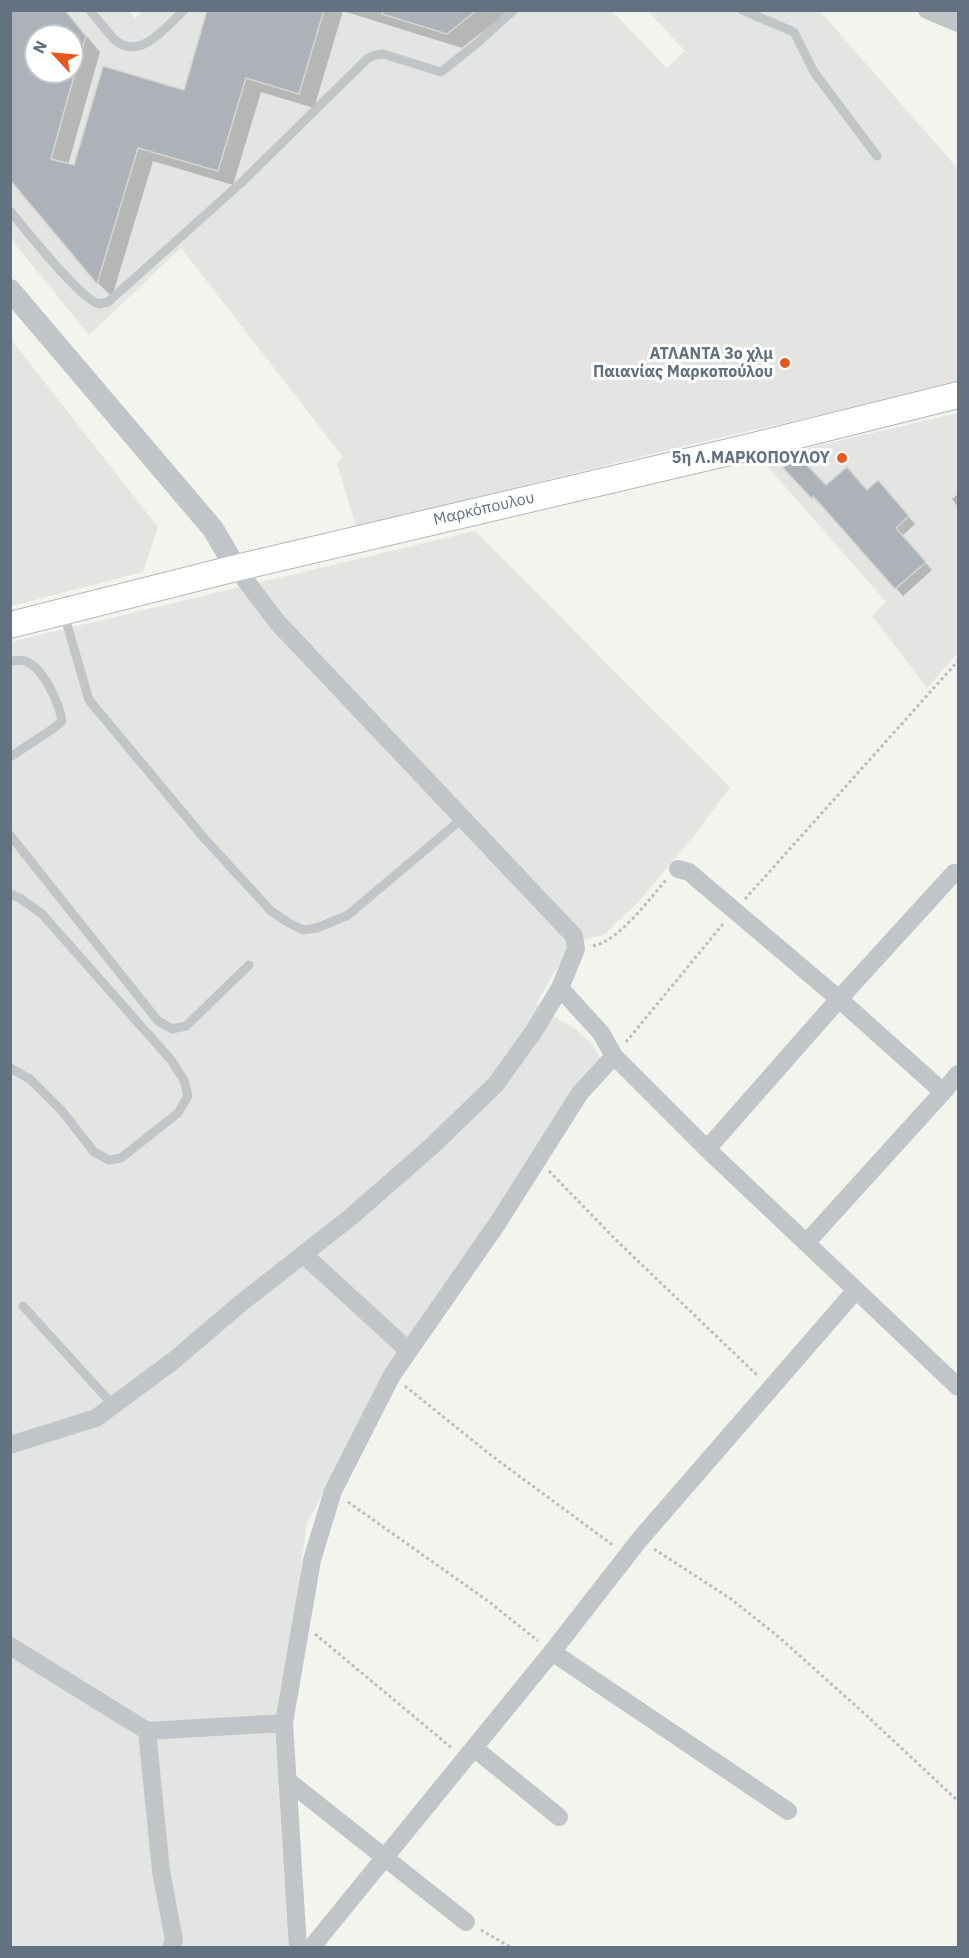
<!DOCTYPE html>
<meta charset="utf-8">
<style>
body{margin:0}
#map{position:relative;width:969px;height:1958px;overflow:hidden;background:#f4f4ef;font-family:"IBM Plex Sans",sans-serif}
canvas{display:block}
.frame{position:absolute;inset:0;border:12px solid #627281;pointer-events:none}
.north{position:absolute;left:24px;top:24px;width:60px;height:60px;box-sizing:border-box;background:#fff;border:2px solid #c0c7cd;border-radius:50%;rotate:296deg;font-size:16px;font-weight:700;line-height:24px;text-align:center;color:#627281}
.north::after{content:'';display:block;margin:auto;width:21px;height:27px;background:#e7581d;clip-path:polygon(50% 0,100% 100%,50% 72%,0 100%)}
</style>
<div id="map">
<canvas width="969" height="1958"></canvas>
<div class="frame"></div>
<div class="north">N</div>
</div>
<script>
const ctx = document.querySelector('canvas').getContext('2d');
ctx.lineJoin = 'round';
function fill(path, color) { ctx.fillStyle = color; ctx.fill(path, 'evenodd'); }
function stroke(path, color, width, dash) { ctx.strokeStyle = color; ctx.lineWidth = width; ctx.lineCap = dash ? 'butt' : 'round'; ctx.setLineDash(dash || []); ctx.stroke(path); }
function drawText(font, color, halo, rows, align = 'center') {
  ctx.font = font + ' "IBM Plex Sans",sans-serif'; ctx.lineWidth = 6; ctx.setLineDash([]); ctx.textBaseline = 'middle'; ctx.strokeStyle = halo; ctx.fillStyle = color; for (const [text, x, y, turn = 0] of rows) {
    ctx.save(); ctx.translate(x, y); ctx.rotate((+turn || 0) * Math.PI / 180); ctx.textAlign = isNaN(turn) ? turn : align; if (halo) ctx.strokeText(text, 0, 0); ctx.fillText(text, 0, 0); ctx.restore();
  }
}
fill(new Path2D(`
 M 143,10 L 612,11 L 667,68 L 685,51 L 648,11 L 820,11 L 958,169 L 958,383 L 680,447 L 356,527 L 337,463 L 343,457 L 181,248 L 89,335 L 11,239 L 10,11 L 129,11 L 135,18 ZM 36,36 L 72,36 L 72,72 L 36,72 Z
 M 10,338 L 158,527 L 143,572 L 11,606 Z
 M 958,413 L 958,653 L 927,688 L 872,616 L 886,602 L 761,459 Z
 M 475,531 L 730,787 L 693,837 L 641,899 L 604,935 L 585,939 L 555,971 L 536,1004 L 578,1031 L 590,1042 L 602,1060 L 570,1093 L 462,1262 L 385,1376 L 307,1523 L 279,1720 L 148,1727 L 11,1640 L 10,642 Z
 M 17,1653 L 145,1742 L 160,1914 L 168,1939 L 162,1947 L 11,1948 L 10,1657 Z
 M 279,1729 L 290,1947 L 176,1947 L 152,1735 Z`), '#e4e5e3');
fill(new Path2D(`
 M 10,10 L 65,10 L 100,52 L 68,165 L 75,167 L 185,92 L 263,10 L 510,10 L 462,48 L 343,11 L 314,108 L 261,92 L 233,185 L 153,161 L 112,297 L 98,283 L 10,177 ZM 36,36 L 72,36 L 72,72 L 36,72 Z
 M 785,468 L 826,487 L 867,492 L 885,490 L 915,524 L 902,536 L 932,570 L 903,596 L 821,503 L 820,505 Z
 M 958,494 L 958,507 L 952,499 Z`), '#0003');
const building = new Path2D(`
 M 10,10 L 65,10 L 86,36 L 76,69 L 72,69 L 72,36 L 36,36 L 36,72 L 75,72 L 51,159 L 74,165 L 103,66 L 184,90 L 207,10 L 324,10 L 299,94 L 246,78 L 218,171 L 138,148 L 97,284 L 10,180 Z
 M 382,10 L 477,10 L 447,34 L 382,14 Z
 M 797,455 L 826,485 L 847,467 L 867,490 L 878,480 L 909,516 L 896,528 L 926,562 L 895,589 L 813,496 L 812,499 L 783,468 Z`);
fill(building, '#acb2b8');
stroke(building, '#d5d5d2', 1.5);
const secondary = new Path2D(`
 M 10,625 L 236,568 L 746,448 L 958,395`);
stroke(secondary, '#b3b8bc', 28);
stroke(new Path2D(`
 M 745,899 L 958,661
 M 593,946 C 619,941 649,899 667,879
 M 626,1042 L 723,924
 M 549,1171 L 617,1241 L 759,1377
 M 405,1386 L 492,1456 L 614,1546
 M 348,1502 L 488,1601 L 538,1641
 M 654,1549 L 731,1599 L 780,1638 L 866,1715 L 958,1801
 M 315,1634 L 453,1749
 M 481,1930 L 512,1948`), '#bbbdbf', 3, [3, 3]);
stroke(new Path2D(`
 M 90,10 C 98,20 106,31 114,39 C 139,63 167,26 184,10
 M 742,10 L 794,32 L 814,72 L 877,156
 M 10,211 C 26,230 79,298 99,304 L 108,302 L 242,182 L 367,59 L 375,55 L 383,54 L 441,72 L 475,45 L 514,10
 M 64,614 L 89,700 L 204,838 L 271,911 L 289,923 L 303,930 L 317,928 L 348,915 L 463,818
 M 10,661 C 15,661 21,660 25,661 C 43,667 59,703 62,721 L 54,728 L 10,757
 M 10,835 L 158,1021 L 172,1029 L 186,1026 L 249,965
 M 10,894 L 20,898 L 42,914 L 171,1060 L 184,1080 L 188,1096 L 178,1113 L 121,1158 L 109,1160 L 94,1152 L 62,1111 L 30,1079 L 10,1068
 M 23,1306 L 113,1405`), '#c1c5c8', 9);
stroke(new Path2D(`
 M 927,10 L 958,23
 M 678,869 L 689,872 L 839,999 L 943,1092 L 958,1074
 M 560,988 L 601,1033 L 614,1056 L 707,1149 L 839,999 L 954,873
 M 807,1242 L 943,1092
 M 303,1254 L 409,1351
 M 856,1290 L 958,1387
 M 10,1445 L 96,1418 L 173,1361 L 240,1304 L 352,1216 L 433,1145 L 496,1084 L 534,1031 L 560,988 L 576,949 L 574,936 L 278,623 L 236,568
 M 10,1646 L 147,1731 L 284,1723
 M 552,1652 L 788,1811
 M 147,1731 L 161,1871 L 174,1940 L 171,1948
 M 474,1748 L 559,1817
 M 287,1780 L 466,1922
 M 298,1948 L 284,1723 L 312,1560 L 333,1491 L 392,1375 L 497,1224 L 580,1093 L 614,1056
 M 311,1948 L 552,1652 L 640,1539 L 856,1290 L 707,1149`), '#c1c5c8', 18);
stroke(new Path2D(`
 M 10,290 L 213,529 L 236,568`), '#c1c5c8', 22);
stroke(secondary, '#fff', 26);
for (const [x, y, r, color] of [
 [785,363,6,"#e7581d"],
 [842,458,6,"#e7581d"]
]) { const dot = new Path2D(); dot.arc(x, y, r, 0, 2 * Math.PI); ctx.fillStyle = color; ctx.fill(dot); stroke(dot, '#fff', 2); }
drawText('bold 16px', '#627281', '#fff', [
 ["ΑΤΛΑΝΤΑ 3ο χλμ",773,354],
 ["Παιανίας Μαρκοπούλου",773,372],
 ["5η Λ.ΜΑΡΚΟΠΟΥΛΟΥ",830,458]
], 'right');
drawText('16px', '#627281', '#fff', [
 ["Μαρκόπουλου",484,509,-13]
]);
</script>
